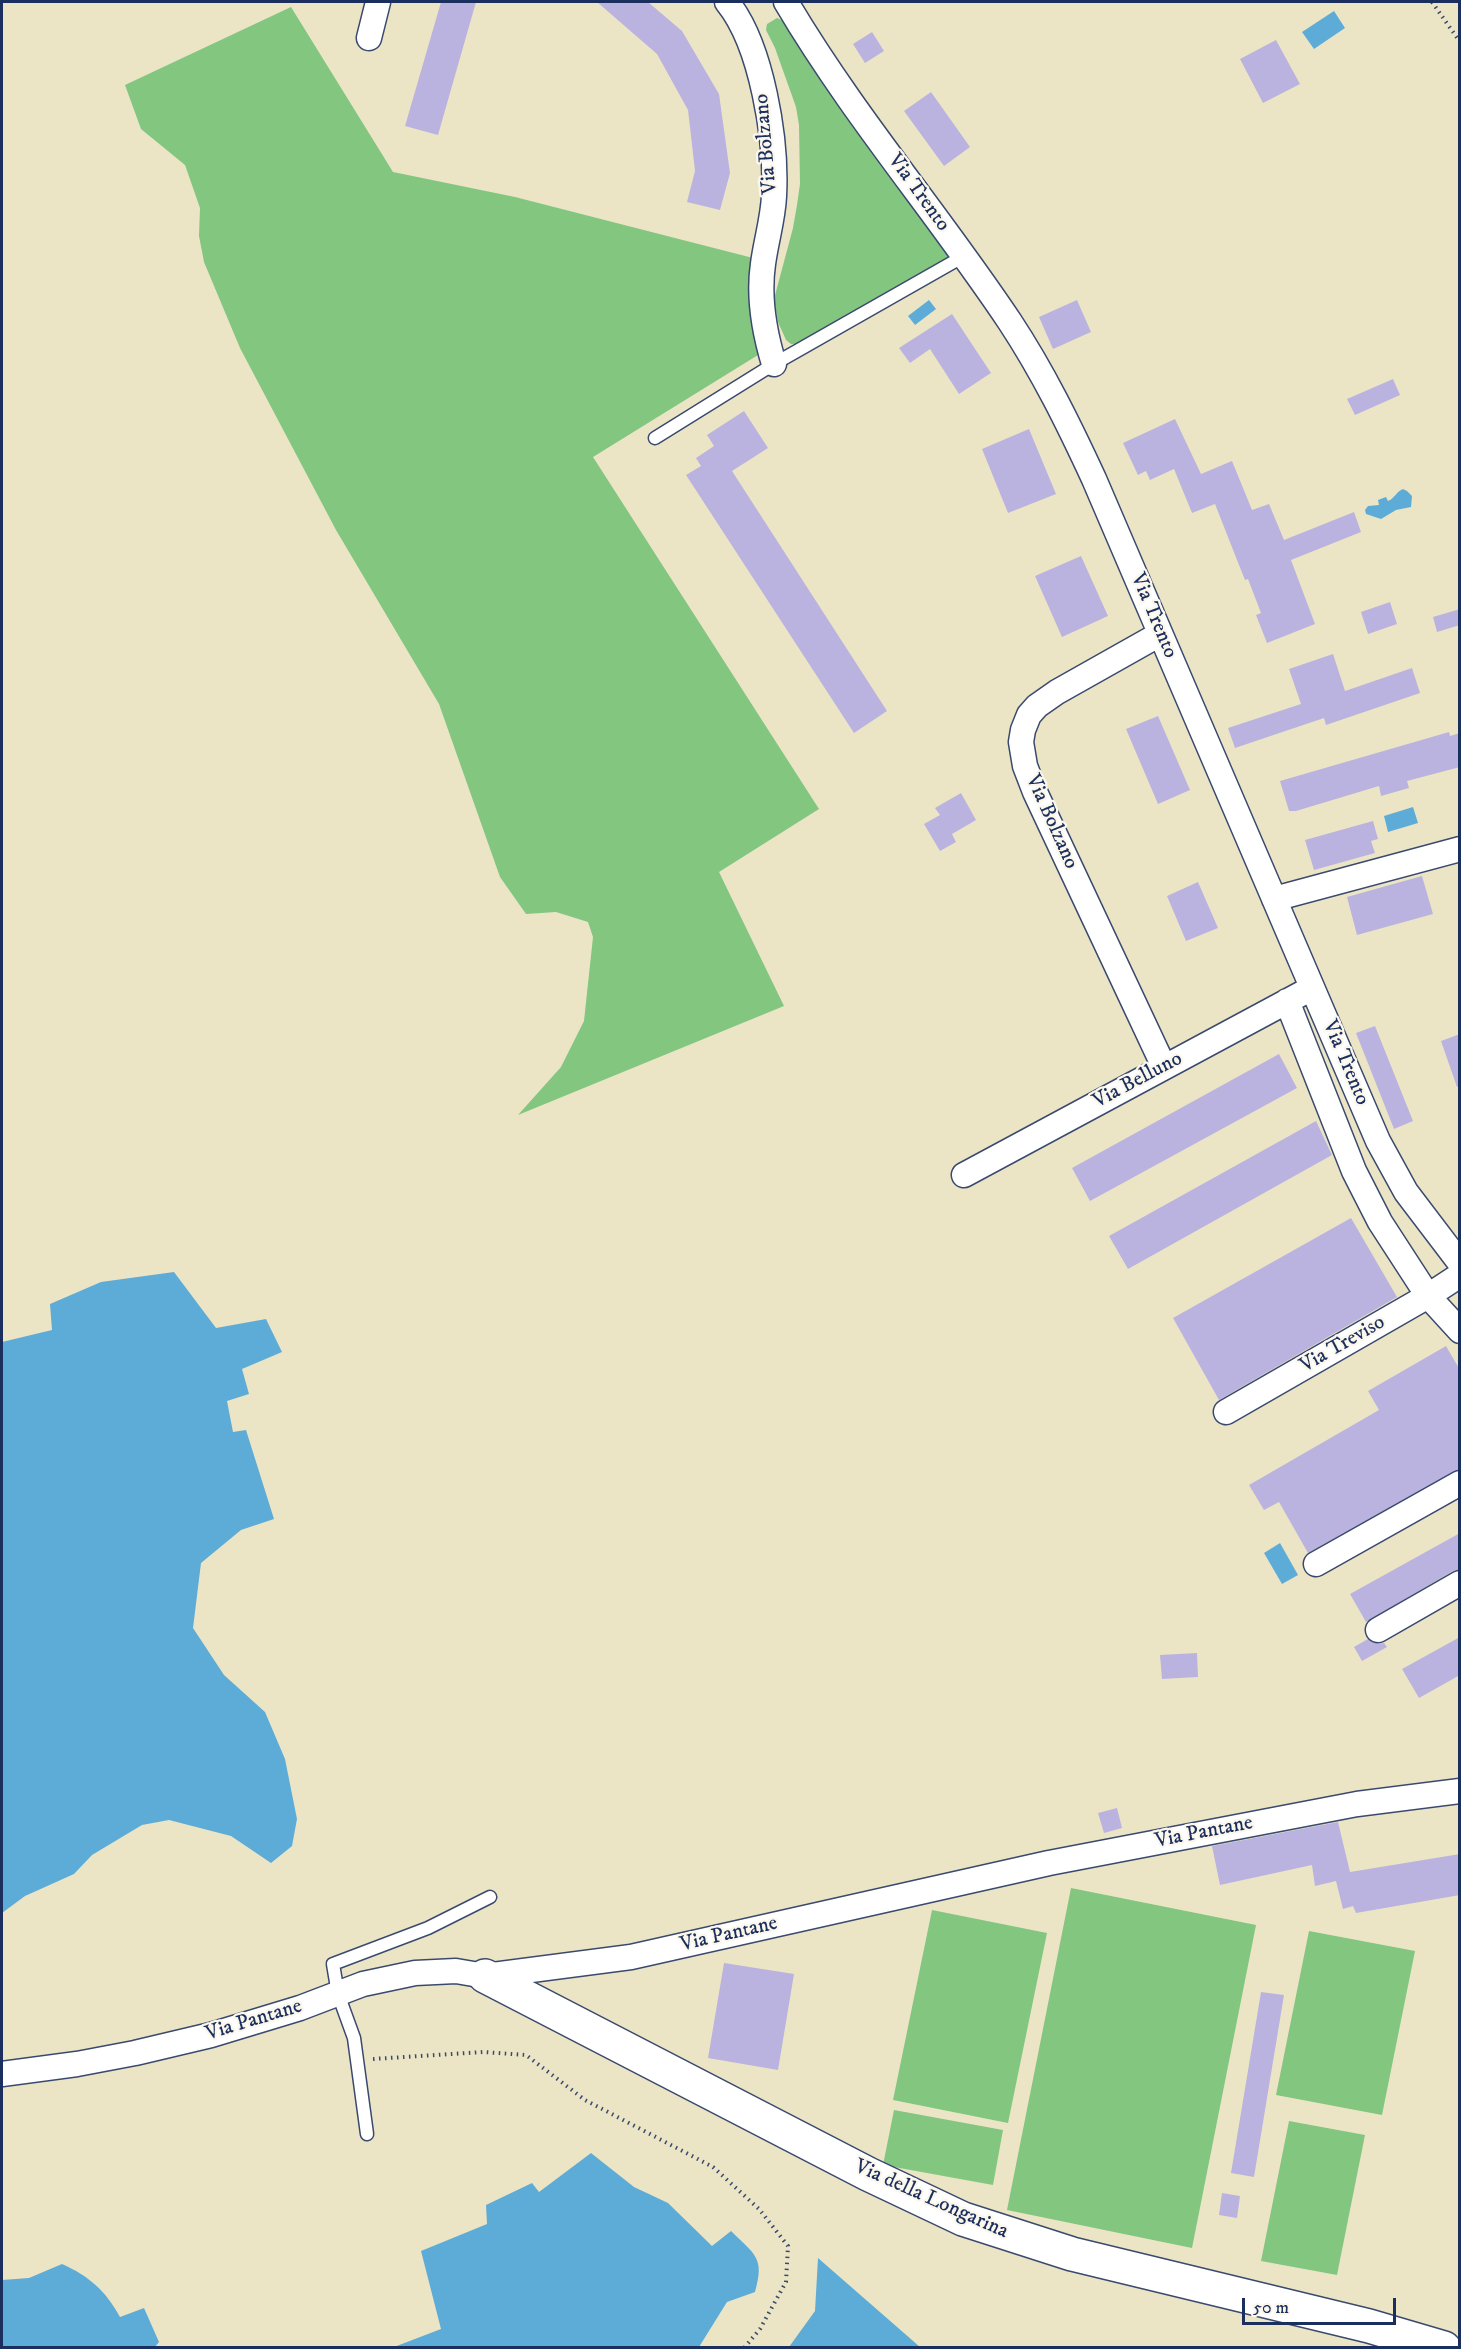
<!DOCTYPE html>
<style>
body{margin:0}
#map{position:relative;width:1461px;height:2349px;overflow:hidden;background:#ebe5c6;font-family:"IM FELL DW Pica",serif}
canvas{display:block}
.frame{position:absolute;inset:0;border:3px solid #1b2f5e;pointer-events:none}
.scale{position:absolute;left:1242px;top:2298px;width:154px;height:27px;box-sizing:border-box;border:3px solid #1b2f5e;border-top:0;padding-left:8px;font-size:18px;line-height:21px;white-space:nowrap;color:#1b2f5e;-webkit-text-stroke:4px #fbf7ec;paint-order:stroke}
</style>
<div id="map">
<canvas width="1461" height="2349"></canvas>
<div class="frame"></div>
<div class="scale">50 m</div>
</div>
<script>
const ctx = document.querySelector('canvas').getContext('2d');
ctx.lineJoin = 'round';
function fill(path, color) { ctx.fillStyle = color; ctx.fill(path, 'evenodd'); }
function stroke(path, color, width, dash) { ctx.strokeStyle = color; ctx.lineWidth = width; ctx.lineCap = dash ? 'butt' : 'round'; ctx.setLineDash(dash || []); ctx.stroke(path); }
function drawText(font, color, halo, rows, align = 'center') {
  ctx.font = font + ' "IM FELL DW Pica",serif'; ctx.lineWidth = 4.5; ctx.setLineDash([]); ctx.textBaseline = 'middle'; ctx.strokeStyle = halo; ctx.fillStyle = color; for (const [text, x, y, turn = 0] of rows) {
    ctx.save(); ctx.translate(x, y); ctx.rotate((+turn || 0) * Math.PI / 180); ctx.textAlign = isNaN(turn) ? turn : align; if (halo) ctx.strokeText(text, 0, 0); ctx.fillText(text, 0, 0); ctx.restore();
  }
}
fill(new Path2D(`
 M 291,7 L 393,172 L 515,197 L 753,258 L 753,326 L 758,355 L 593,457 L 819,809 L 719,872 L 784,1006 L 518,1115 L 561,1067 L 584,1021 L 593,937 L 588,922 L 556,912 L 526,914 L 500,877 L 439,704 L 336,530 L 240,348 L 204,262 L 199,236 L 200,208 L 185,165 L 141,129 L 125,85 Z
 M 777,18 L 784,21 L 951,257 L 799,344 L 791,344 L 786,340 L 778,322 L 774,299 L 793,228 L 797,205 L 800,184 L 799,125 L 796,107 L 775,48 L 766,30 L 767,24 Z
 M 1071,1888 L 1256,1925 L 1192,2248 L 1007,2210 Z
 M 932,1910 L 1047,1933 L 1008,2123 L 893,2100 Z
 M 1309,1931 L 1415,1951 L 1382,2115 L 1276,2095 Z
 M 894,2110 L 1003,2130 L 993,2185 L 883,2165 Z
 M 1289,2121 L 1365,2135 L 1337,2275 L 1261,2261 Z`), '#82c680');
fill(new Path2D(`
 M 1334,11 L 1345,28 L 1314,49 L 1302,32 Z
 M 929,300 L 936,309 L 915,325 L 908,316 Z
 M 1403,489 L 1407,491 L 1412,496 L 1411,507 L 1396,510 L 1381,519 L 1366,514 L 1365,510 L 1368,506 L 1379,505 L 1378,500 L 1386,497 L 1388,501 C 1394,499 1396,492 1403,489 Z
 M 1413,807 L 1418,823 L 1388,832 L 1384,816 Z
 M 174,1272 L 216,1328 L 266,1319 L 282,1352 L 242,1369 L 249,1394 L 227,1401 L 233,1432 L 246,1430 L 274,1519 L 241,1530 L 201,1563 L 193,1628 L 224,1675 L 265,1712 L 285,1759 L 297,1819 L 292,1846 L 271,1863 L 231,1836 L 169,1820 L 142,1825 L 92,1855 L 74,1874 L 25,1896 L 2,1913 L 2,1342 L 52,1330 L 50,1304 L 101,1282 Z
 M 1280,1543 L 1298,1575 L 1282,1584 L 1264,1553 Z
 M 591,2153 L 634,2187 L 668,2203 L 712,2246 L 731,2231 C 755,2255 765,2257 755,2292 L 727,2302 L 699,2347 L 394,2347 L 441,2329 L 421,2251 L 487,2224 L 486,2205 L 532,2183 L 539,2192 Z
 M 818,2258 L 920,2347 L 789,2347 L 815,2311 Z
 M 62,2264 C 89,2276 106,2291 120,2317 L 144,2308 L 159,2342 L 154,2348 L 2,2347 L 2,2280 L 29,2278 Z`), '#5dacd7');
fill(new Path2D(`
 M 441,2 L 476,2 L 438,135 L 405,126 Z
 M 597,2 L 648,2 L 682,31 L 719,94 L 730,173 L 720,210 L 687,202 L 695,171 L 688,110 L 657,54 Z
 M 872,32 L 884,51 L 865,63 L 853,44 Z
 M 1276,40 L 1300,84 L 1263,103 L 1240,59 Z
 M 931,92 L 970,147 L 944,166 L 904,111 Z
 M 1077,300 L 1091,332 L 1053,349 L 1039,317 Z
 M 952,314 L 991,373 L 959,394 L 930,349 L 910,363 L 899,348 Z
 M 1393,379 L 1400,395 L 1355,415 L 1347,399 Z
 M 744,411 L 768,448 L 732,471 L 887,711 L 854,733 L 686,475 L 701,466 L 696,458 L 714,446 L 707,435 Z
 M 1175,419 L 1201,474 L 1232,461 L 1252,510 L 1269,504 L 1284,540 L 1354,512 L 1361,532 L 1291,560 L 1315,624 L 1267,643 L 1256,615 L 1261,613 L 1248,579 L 1245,580 L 1237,560 L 1215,504 L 1192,513 L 1174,469 L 1150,480 L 1146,471 L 1138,475 L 1123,443 Z
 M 1029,429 L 1056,494 L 1008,513 L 982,449 Z
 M 1081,556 L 1108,616 L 1062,637 L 1035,576 Z
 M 1390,602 L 1397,624 L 1368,634 L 1361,612 Z
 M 1460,609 L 1460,625 L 1437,632 L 1433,617 Z
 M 1333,654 L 1345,691 L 1412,668 L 1420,693 L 1326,725 L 1324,718 L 1235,748 L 1228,728 L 1301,704 L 1289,669 Z
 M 1158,716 L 1190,790 L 1158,804 L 1126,729 Z
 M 1449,732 L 1450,736 L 1460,733 L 1460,767 L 1407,781 L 1409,788 L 1381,796 L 1379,786 L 1296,811 L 1289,811 L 1280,781 Z
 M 961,793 L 976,820 L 952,834 L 956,842 L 940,851 L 924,824 L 940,815 L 935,808 Z
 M 1373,821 L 1378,839 L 1371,841 L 1375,853 L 1314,870 L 1305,840 Z
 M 1422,876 L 1433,914 L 1357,935 L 1347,897 Z
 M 1198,882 L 1218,928 L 1186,941 L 1167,896 Z
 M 1375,1026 L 1413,1121 L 1394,1129 L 1356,1033 Z
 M 1460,1034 L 1460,1086 L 1457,1087 L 1441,1041 Z
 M 1279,1054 L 1297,1088 L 1090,1201 L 1072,1168 Z
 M 1316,1121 L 1332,1155 L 1128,1269 L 1109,1236 Z
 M 1351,1218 L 1397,1297 L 1219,1400 L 1173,1318 Z
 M 1446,1346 L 1460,1370 L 1460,1469 L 1308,1553 L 1279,1502 L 1264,1510 L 1249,1485 L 1379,1410 L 1368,1391 Z
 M 1460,1533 L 1460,1569 L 1453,1571 L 1366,1622 L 1350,1594 Z
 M 1460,1637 L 1460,1675 L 1419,1698 L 1402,1669 Z
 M 1368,1639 L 1377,1644 L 1384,1643 L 1387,1647 L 1362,1661 L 1354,1647 Z
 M 1197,1653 L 1198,1677 L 1162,1679 L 1160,1655 Z
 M 1117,1808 L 1122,1828 L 1104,1833 L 1098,1813 Z
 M 1338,1822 L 1350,1872 L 1460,1854 L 1460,1895 L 1356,1913 L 1353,1906 L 1343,1909 L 1336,1881 L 1315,1886 L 1312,1865 L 1220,1885 L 1212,1846 Z
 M 724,1963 L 794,1974 L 778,2070 L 708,2058 Z
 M 1261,1992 L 1284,1995 L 1254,2177 L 1231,2173 Z
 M 1222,2193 L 1240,2196 L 1237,2218 L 1219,2215 Z`), '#bbb3df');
const lane = new Path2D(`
 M 655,438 L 774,364 L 964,256
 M 367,2134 L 354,2038 L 338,1994 L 333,1964 L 428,1928 L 490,1897`);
const street = new Path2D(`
 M 727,2 C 762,45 777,140 774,196 C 773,219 766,241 763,264 C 758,298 764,331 774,364
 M 786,2 C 852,114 938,214 1010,322 C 1043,372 1069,425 1094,479 L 1378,1141 L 1406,1192 L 1460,1263
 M 369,38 L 378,2
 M 1160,634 L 1057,692 L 1037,706 L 1029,715 L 1023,730 L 1021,742 L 1025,766 L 1035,792 L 1164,1067
 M 1274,899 L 1460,849
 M 1287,1001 L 1354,1171 L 1380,1222 L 1428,1296 L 1460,1331
 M 964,1175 L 1312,988
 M 1226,1412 L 1428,1296 L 1460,1275
 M 1316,1564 L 1460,1483
 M 1378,1630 L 1460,1583
 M 2,2074 L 77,2064 L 135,2053 L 211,2035 L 300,2008 L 363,1984 L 415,1973 L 456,1971 L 485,1976 L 631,1957 L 1049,1863 L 1357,1804 L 1460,1791`);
const secondary = new Path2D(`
 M 485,1976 L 868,2174 L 963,2219 L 1072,2254 L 1369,2326 L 1444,2348`);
stroke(lane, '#3a4a6e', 15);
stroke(street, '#3a4a6e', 27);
stroke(secondary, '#3a4a6e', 36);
stroke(new Path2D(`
 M 1432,2 L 1460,42
 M 373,2059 L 483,2052 L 526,2055 L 585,2100 L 713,2167 L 759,2209 L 788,2246 L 786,2282 L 760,2329 L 744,2348`), '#3a4a6e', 4, [1.5, 4.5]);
stroke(lane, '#fff', 12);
stroke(street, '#fff', 24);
stroke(secondary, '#fff', 33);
drawText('21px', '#1b2f5e', '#fbf7ec', [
 ["Via Bolzano",767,144,-95],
 ["Via Trento",918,193,54],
 ["Via Trento",1153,616,67],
 ["Via Bolzano",1051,822,66],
 ["Via Trento",1345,1063,67],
 ["Via Belluno",1138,1081,-28],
 ["Via Treviso",1343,1345,-30],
 ["Via Pantane",1204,1833,-11],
 ["Via Pantane",729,1935,-13],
 ["Via Pantane",254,2021,-17],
 ["Via della Longarina",931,2200,24]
]);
</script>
